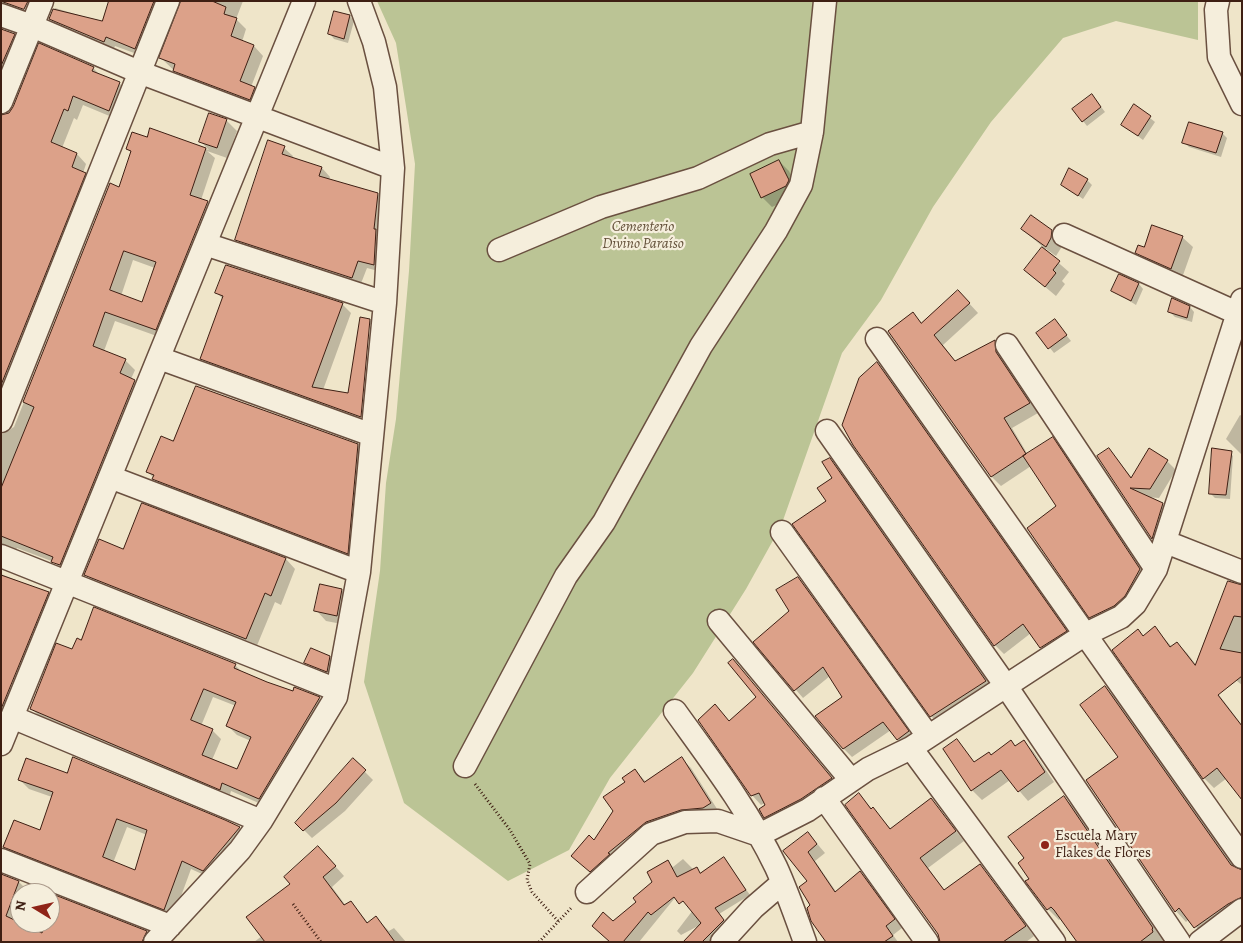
<!DOCTYPE html>
<meta charset="utf-8">
<style>
body{margin:0}
#map{position:relative;width:1243px;height:943px;overflow:hidden;background:#efe5c9;font-family:Alegreya,serif}
canvas{display:block}
.frame{position:absolute;inset:0;border:2px solid #3e1f13;pointer-events:none}
.north{position:absolute;left:10px;top:883px;width:50px;height:50px;box-sizing:border-box;background:#f5eedc;border:1px solid #ac9b8c;border-radius:50%;rotate:279deg;font-size:14px;font-weight:700;line-height:20px;text-align:center;color:#3e1f13}
.north::after{content:'';display:block;margin:auto;width:18px;height:22px;background:#8f2418;clip-path:polygon(50% 0,100% 100%,50% 72%,0 100%)}
</style>
<div id="map">
<canvas width="1243" height="943"></canvas>
<div class="frame"></div>
<div class="north">N</div>
</div>
<script>
const ctx = document.querySelector('canvas').getContext('2d');
ctx.lineJoin = 'round';
function fill(path, color) { ctx.fillStyle = color; ctx.fill(path, 'evenodd'); }
function stroke(path, color, width, dash) { ctx.strokeStyle = color; ctx.lineWidth = width; ctx.lineCap = dash ? 'butt' : 'round'; ctx.setLineDash(dash || []); ctx.stroke(path); }
function drawText(font, color, halo, rows, align = 'center') {
  ctx.font = font + ' Alegreya,serif'; ctx.lineWidth = 4.5; ctx.setLineDash([]); ctx.textBaseline = 'middle'; ctx.strokeStyle = halo; ctx.fillStyle = color; for (const [text, x, y, turn = 0] of rows) {
    ctx.save(); ctx.translate(x, y); ctx.rotate((+turn || 0) * Math.PI / 180); ctx.textAlign = isNaN(turn) ? turn : align; if (halo) ctx.strokeText(text, 0, 0); ctx.fillText(text, 0, 0); ctx.restore();
  }
}
fill(new Path2D(`
 M 377,1 L 1198,1 L 1198,40 L 1116,21 L 1063,38 L 991,122 L 933,207 L 881,300 L 842,353 L 781,526 L 746,589 L 693,673 L 610,778 L 569,850 L 508,881 L 404,803 L 364,682 L 380,571 L 386,483 L 396,419 L 409,271 L 415,164 L 396,43 Z`), '#bbc495');
fill(new Path2D(`
 M 1,1 L 43,1 L 34,18 L 1,18 Z
 M 110,1 L 171,1 L 145,57 L 115,46 L 113,51 L 60,28 L 50,19 L 55,8 L 102,22 Z
 M 181,1 L 243,1 L 236,19 L 246,29 L 242,42 L 254,46 L 263,56 L 251,87 L 264,97 L 259,109 L 184,80 L 161,58 Z
 M 350,16 L 354,21 L 348,43 L 334,39 L 330,34 Z
 M 1,29 L 14,35 L 24,45 L 1,100 Z
 M 93,68 L 101,76 L 120,84 L 129,93 L 119,120 L 83,105 L 77,120 L 74,118 L 62,148 L 77,154 L 86,164 L 83,173 L 95,183 L 1,418 L 1,116 Z
 M 1096,100 L 1105,112 L 1087,126 L 1083,121 Z
 M 1135,106 L 1155,122 L 1143,140 L 1123,125 Z
 M 226,120 L 237,131 L 227,158 L 207,151 L 215,158 L 201,200 L 207,202 L 217,212 L 165,339 L 115,321 L 104,351 L 125,360 L 135,370 L 131,379 L 144,390 L 63,571 L 54,562 L 17,548 L 15,553 L 1,557 L 1,435 L 14,427 L 111,184 L 120,188 L 132,153 L 127,149 L 148,139 L 151,130 L 209,150 L 201,142 ZM 133,260 L 155,268 L 143,303 L 121,296 Z
 M 1222,133 L 1227,138 L 1221,157 L 1189,147 L 1184,142 Z
 M 284,148 L 293,156 L 292,158 L 322,168 L 330,177 L 329,180 L 378,194 L 386,202 L 382,272 L 367,268 L 360,286 L 245,248 L 237,240 Z
 M 779,161 L 789,171 L 798,191 L 796,196 L 772,207 L 762,197 Z
 M 1087,180 L 1092,185 L 1083,199 L 1063,185 Z
 M 1022,229 L 1051,231 L 1062,241 L 1061,248 L 1056,256 L 1046,249 L 1045,251 L 1069,272 L 1062,281 L 1065,284 L 1056,296 L 1025,270 L 1043,247 Z
 M 1182,237 L 1193,247 L 1182,278 L 1147,263 L 1137,252 Z
 M 1119,276 L 1139,284 L 1143,289 L 1136,305 L 1112,290 Z
 M 217,293 L 342,304 L 351,313 L 323,390 L 349,394 L 370,320 L 379,329 L 369,425 L 362,422 L 371,325 L 369,324 L 368,331 L 359,421 L 211,368 L 202,359 L 224,300 Z
 M 967,301 L 978,313 L 943,345 L 956,362 L 995,342 L 1004,351 L 1005,363 L 1038,413 L 1012,428 L 1028,455 L 1052,439 L 1062,448 L 1149,580 L 1100,627 L 1090,617 L 1058,506 L 1031,466 L 1001,486 L 992,477 L 913,314 L 922,323 Z
 M 1190,307 L 1194,312 L 1192,322 L 1175,317 L 1170,312 Z
 M 1055,321 L 1071,341 L 1054,353 L 1038,333 Z
 M 877,363 L 885,372 L 1074,640 L 1049,656 L 1031,633 L 1004,654 L 995,645 L 854,444 Z
 M 1240,415 L 1242,416 L 1242,455 L 1226,439 Z
 M 174,442 L 358,445 L 367,454 L 356,562 L 163,488 L 148,472 Z
 M 1109,449 L 1132,478 L 1167,461 L 1176,470 L 1159,498 L 1147,497 L 1162,504 L 1172,514 L 1161,547 L 1153,538 L 1099,457 Z
 M 1229,452 L 1233,456 L 1230,499 L 1215,498 L 1210,493 Z
 M 830,459 L 838,468 L 994,690 L 940,725 L 931,716 L 828,502 L 834,478 Z
 M 143,505 L 286,559 L 295,569 L 281,605 L 275,602 L 256,648 L 96,584 L 86,574 L 123,551 Z
 M 1,574 L 48,593 L 58,603 L 1,726 Z
 M 798,578 L 806,587 L 916,740 L 906,748 L 891,730 L 852,757 L 844,749 L 844,697 L 830,676 L 803,698 L 755,642 L 790,612 Z
 M 342,590 L 352,601 L 347,625 L 326,621 L 316,610 Z
 M 1242,602 L 1242,685 L 1201,653 Z
 M 1155,628 L 1172,647 L 1177,643 L 1187,653 L 1242,725 L 1242,798 L 1227,778 L 1214,788 L 1204,778 L 1114,650 L 1143,637 Z
 M 73,651 L 235,665 L 244,674 L 294,693 L 319,698 L 328,707 L 268,807 L 231,791 L 229,798 L 40,717 L 31,708 ZM 213,697 L 236,706 L 228,726 L 237,735 L 251,741 L 238,771 L 212,760 L 221,739 L 212,730 L 201,726 Z
 M 330,657 L 334,662 L 332,676 L 311,667 L 306,663 Z
 M 733,661 L 841,788 L 775,827 L 765,817 L 765,803 L 761,805 L 752,795 L 730,722 L 758,698 Z
 M 1105,687 L 1116,698 L 1242,876 L 1242,912 L 1206,938 L 1189,919 L 1186,922 L 1176,911 L 1120,757 Z
 M 957,741 L 975,763 L 991,756 L 1011,742 L 1016,747 L 1024,742 L 1033,751 L 1054,782 L 1028,801 L 1010,780 L 982,800 L 972,790 Z
 M 73,758 L 240,828 L 248,837 L 213,879 L 191,869 L 173,918 L 14,856 L 5,847 L 40,831 L 52,797 L 29,789 L 19,779 L 68,774 ZM 127,827 L 147,835 L 136,871 L 113,863 Z
 M 682,759 L 691,768 L 719,812 L 690,818 L 599,880 L 582,864 L 614,811 L 626,782 L 635,770 L 646,782 Z
 M 353,760 L 373,780 L 345,811 L 312,838 L 297,823 Z
 M 859,795 L 891,829 L 931,799 L 964,841 L 928,868 L 945,891 L 980,865 L 1034,936 L 1026,942 L 943,942 Z
 M 1064,798 L 1075,808 L 1164,939 L 1162,942 L 1077,942 L 1061,918 L 1059,920 L 1048,909 L 1030,879 L 1026,858 Z
 M 808,833 L 825,853 L 815,861 L 837,893 L 860,872 L 868,880 L 902,928 L 893,935 L 898,942 L 827,942 L 812,905 L 809,881 L 785,852 Z
 M 327,857 L 344,876 L 332,887 L 346,906 L 351,902 L 369,924 L 376,918 L 389,931 L 394,928 L 406,942 L 254,942 L 262,936 Z
 M 683,859 L 696,872 L 639,942 L 610,942 L 613,923 L 638,902 L 667,861 L 673,867 Z
 M 728,864 L 750,895 L 719,914 L 728,925 L 713,942 L 685,942 L 700,925 L 681,935 L 677,931 Z
 M 1,876 L 19,882 L 28,891 L 20,893 L 20,911 L 16,922 L 42,934 L 47,923 L 50,923 L 50,914 L 56,897 L 146,932 L 155,941 L 1,942 Z`), '#0003');
const building = new Path2D(`
 M 1,1 L 28,1 L 24,9 Z
 M 109,1 L 154,1 L 135,49 L 106,37 L 104,42 L 49,19 L 53,9 L 102,21 Z
 M 181,1 L 212,1 L 226,7 L 224,14 L 237,18 L 231,36 L 254,45 L 240,81 L 255,87 L 250,100 L 173,71 L 175,64 L 159,58 Z
 M 334,11 L 350,15 L 344,39 L 328,34 Z
 M 1,29 L 15,34 L 1,66 Z
 M 39,43 L 94,67 L 92,71 L 120,82 L 109,111 L 73,96 L 68,111 L 64,109 L 51,142 L 77,153 L 72,167 L 86,173 L 1,385 L 1,115 L 9,113 L 13,107 Z
 M 1092,94 L 1101,107 L 1082,122 L 1072,109 Z
 M 1134,104 L 1151,116 L 1138,136 L 1121,125 Z
 M 209,113 L 227,119 L 217,148 L 199,142 Z
 M 1189,122 L 1223,132 L 1216,153 L 1182,143 Z
 M 150,128 L 206,148 L 190,195 L 208,201 L 156,330 L 105,312 L 93,346 L 126,359 L 120,373 L 135,380 L 60,565 L 51,562 L 53,557 L 1,536 L 1,488 L 34,407 L 23,402 L 110,183 L 119,187 L 131,151 L 126,149 L 132,132 L 147,137 ZM 124,251 L 156,262 L 142,302 L 110,290 Z
 M 268,140 L 285,146 L 282,154 L 322,167 L 319,176 L 378,193 L 374,229 L 376,229 L 374,265 L 358,261 L 352,278 L 235,240 Z
 M 779,160 L 789,180 L 786,186 L 761,198 L 750,174 Z
 M 1069,168 L 1088,179 L 1078,196 L 1061,185 Z
 M 1031,215 L 1052,230 L 1051,238 L 1046,247 L 1021,229 Z
 M 1152,225 L 1183,236 L 1171,269 L 1135,253 L 1138,245 L 1144,247 Z
 M 1042,247 L 1060,261 L 1053,270 L 1056,273 L 1045,287 L 1024,270 Z
 M 226,265 L 343,303 L 312,387 L 348,393 L 360,317 L 370,319 L 361,417 L 200,359 L 223,296 L 215,293 Z
 M 1119,274 L 1139,283 L 1131,301 L 1111,291 Z
 M 958,290 L 970,303 L 934,335 L 955,361 L 995,340 L 996,352 L 1030,403 L 1004,418 L 1026,454 L 991,477 L 888,331 L 913,312 L 921,323 Z
 M 1172,298 L 1190,306 L 1187,318 L 1168,312 Z
 M 1055,319 L 1067,335 L 1048,349 L 1036,333 Z
 M 877,362 L 1067,631 L 1040,648 L 1023,624 L 994,646 L 853,445 L 842,425 L 859,378 Z
 M 196,386 L 358,444 L 348,554 L 152,479 L 154,475 L 146,472 L 161,436 L 173,441 Z
 M 1053,437 L 1140,569 L 1125,596 L 1114,606 L 1089,618 L 1027,528 L 1056,506 L 1023,456 Z
 M 1109,448 L 1131,478 L 1149,448 L 1168,460 L 1150,489 L 1130,488 L 1163,503 L 1152,539 L 1097,456 Z
 M 1212,448 L 1232,451 L 1226,495 L 1209,494 Z
 M 830,458 L 986,681 L 930,717 L 792,524 L 826,501 L 817,488 L 832,478 L 822,462 Z
 M 142,503 L 286,558 L 271,596 L 265,593 L 246,639 L 84,575 L 99,539 L 123,549 Z
 M 1,575 L 49,592 L 1,709 Z
 M 798,577 L 909,731 L 897,740 L 883,722 L 843,749 L 815,716 L 842,697 L 823,667 L 794,691 L 753,642 L 789,611 L 776,590 Z
 M 1228,581 L 1242,585 L 1242,617 L 1234,616 L 1220,649 L 1242,653 L 1242,676 L 1218,695 L 1242,726 L 1242,800 L 1217,768 L 1203,779 L 1112,650 L 1138,629 L 1143,636 L 1155,626 L 1170,647 L 1177,642 L 1195,665 Z
 M 320,584 L 342,589 L 337,616 L 314,611 Z
 M 94,607 L 236,664 L 234,668 L 267,682 L 293,691 L 294,687 L 320,697 L 259,799 L 222,783 L 220,790 L 30,709 L 56,643 L 72,649 L 77,638 L 81,640 ZM 204,689 L 236,702 L 226,726 L 251,737 L 237,769 L 202,755 L 213,729 L 191,720 Z
 M 311,648 L 330,656 L 327,672 L 304,663 Z
 M 733,659 L 832,778 L 801,799 L 764,818 L 759,809 L 765,805 L 759,793 L 751,796 L 698,720 L 715,704 L 729,721 L 756,697 L 728,663 Z
 M 1105,686 L 1231,865 L 1242,870 L 1242,897 L 1228,904 L 1194,928 L 1179,908 L 1175,912 L 1086,780 L 1118,757 L 1080,705 Z
 M 957,739 L 974,762 L 989,752 L 991,755 L 1011,740 L 1015,746 L 1024,740 L 1045,772 L 1018,792 L 1001,770 L 971,791 L 943,749 Z
 M 73,757 L 225,820 L 240,827 L 203,871 L 182,861 L 164,910 L 3,847 L 14,820 L 40,830 L 53,792 L 18,780 L 26,758 L 67,773 ZM 117,819 L 147,830 L 135,870 L 103,857 Z
 M 682,757 L 711,803 L 703,808 L 681,810 L 646,822 L 608,853 L 610,854 L 590,872 L 571,856 L 589,835 L 594,840 L 613,811 L 603,797 L 625,782 L 622,778 L 635,769 L 644,782 Z
 M 353,758 L 366,770 L 336,803 L 303,831 L 295,823 Z
 M 859,793 L 871,809 L 873,807 L 890,829 L 931,798 L 956,831 L 920,858 L 944,890 L 980,864 L 1026,926 L 1003,942 L 940,942 L 938,934 L 845,805 Z
 M 1064,796 L 1153,928 L 1152,929 L 1153,932 L 1140,942 L 1077,942 L 1054,910 L 1051,907 L 1047,910 L 1025,881 L 1029,879 L 1018,863 L 1024,858 L 1008,837 Z
 M 808,832 L 817,844 L 808,852 L 835,892 L 860,871 L 895,919 L 886,926 L 893,936 L 884,942 L 826,942 L 811,921 L 807,908 L 810,905 L 799,887 L 807,881 L 783,851 Z
 M 318,846 L 336,866 L 323,877 L 344,905 L 351,901 L 367,923 L 376,916 L 395,942 L 265,942 L 246,917 L 290,884 L 284,877 Z
 M 724,857 L 746,890 L 715,908 L 724,920 L 702,942 L 683,942 L 701,923 L 683,901 L 679,904 L 674,897 L 651,915 L 648,912 L 623,942 L 610,942 L 592,926 L 603,912 L 613,921 L 636,902 L 633,898 L 652,882 L 647,872 L 668,860 L 677,877 L 697,867 L 700,873 Z
 M 1,874 L 19,881 L 6,916 L 42,933 L 45,923 L 50,923 L 50,910 L 55,895 L 147,931 L 142,942 L 1,942 Z`);
fill(building, '#dca189');
stroke(building, '#3e1f13', 1);
const minor = new Path2D(`
 M 1218,1 L 1216,10 L 1219,57 L 1242,104
 M 1,15 L 32,26 L 139,72 L 393,168
 M 1,102 L 42,1
 M 1064,235 L 1237,313
 M 205,244 L 385,303
 M 499,250 L 601,207 L 698,178 L 770,144 L 812,132
 M 877,339 L 1242,857
 M 1007,345 L 1156,569
 M 159,358 L 372,435
 M 1,421 L 168,1
 M 827,431 L 1006,686 L 1179,942
 M 110,477 L 359,572
 M 782,532 L 928,736
 M 1166,542 L 1242,572
 M 1,556 L 337,690
 M 719,621 L 851,780
 M 675,711 C 711,761 749,811 776,867 C 787,891 796,917 805,942
 M 12,717 L 261,821
 M 1,744 L 304,1
 M 911,748 L 1054,942
 M 465,766 L 566,576 L 604,522 L 701,346 L 776,231 L 801,185 L 812,132 L 825,1
 M 824,798 L 927,942
 M 1,860 L 170,926
 M 587,892 L 651,834 L 685,822 L 718,821 L 759,835 L 808,810 L 868,769 L 911,748 L 1084,635 L 1121,617 L 1135,604 L 1156,569 L 1242,300
 M 155,942 L 240,850 L 261,821 L 336,697 L 359,572 L 385,303 L 393,168 L 385,87 L 374,42 L 359,1
 M 722,942 L 753,908 L 782,883
 M 1200,942 L 1242,910`);
stroke(minor, '#6a5040', 25);
stroke(new Path2D(`
 M 475,784 L 510,830 L 530,864 L 527,880 L 532,892 L 558,921
 M 293,904 L 321,942
 M 539,942 L 572,907`), '#3e1f13', 3, [1, 2.5]);
stroke(minor, '#f5eedc', 22);
for (const [x, y, r, color] of [
 [1045,845,5,"#8f2418"]
]) { const dot = new Path2D(); dot.arc(x, y, r, 0, 2 * Math.PI); ctx.fillStyle = color; ctx.fill(dot); stroke(dot, '#f5eedc', 2); }
drawText('italic 15px', '#64513a', '#f5eedc', [
 ["Cementerio",643,227],
 ["Divino Paraíso",643,244]
]);
drawText('15px', '#3e1f13', '#f5eedc', [
 ["Escuela Mary",1055,836],
 ["Flakes de Flores",1055,853]
], 'left');
</script>
